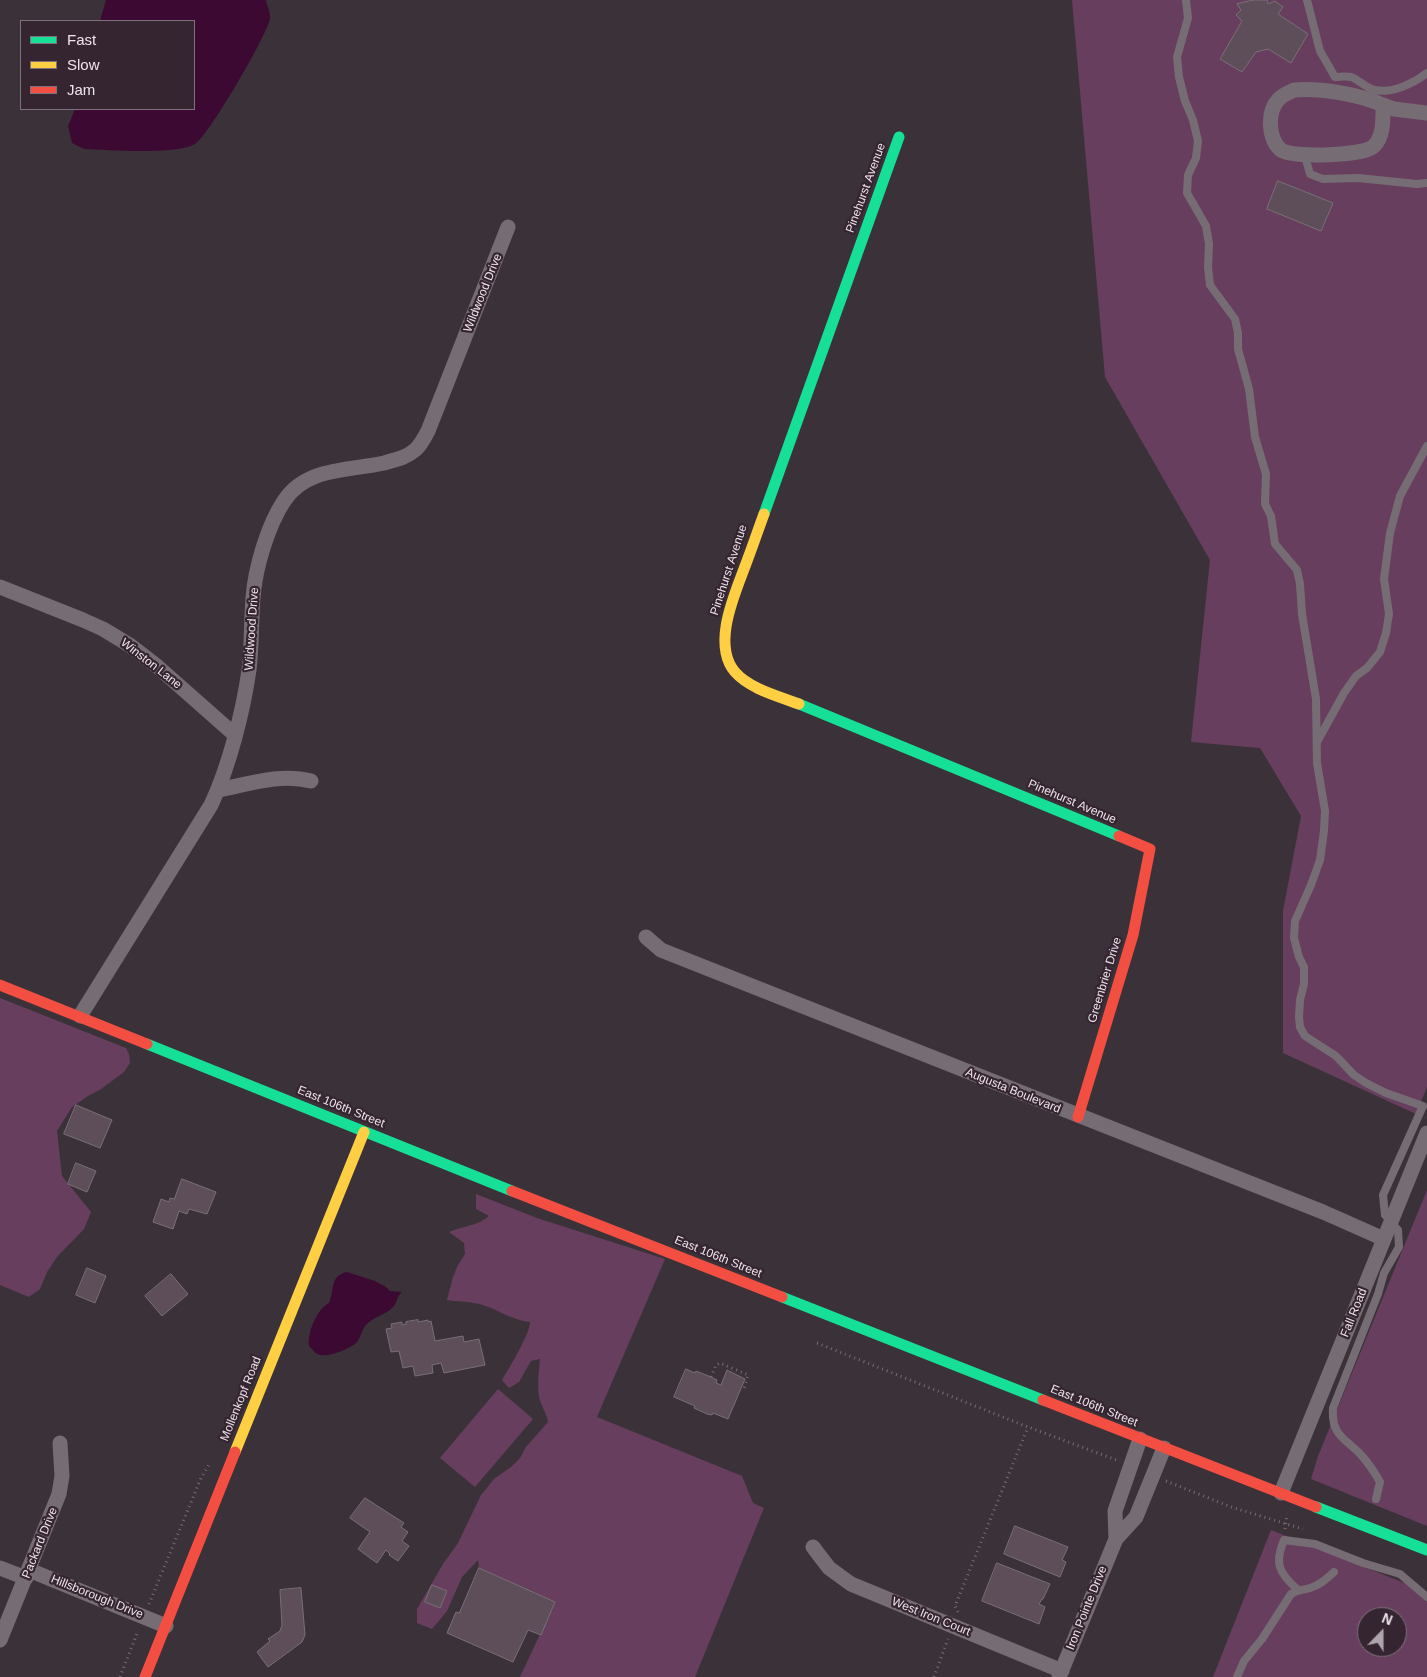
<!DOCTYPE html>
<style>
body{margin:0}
#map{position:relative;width:1427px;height:1677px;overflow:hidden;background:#3b3239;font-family:Helvetica,sans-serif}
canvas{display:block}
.legend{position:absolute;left:20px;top:20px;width:175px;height:90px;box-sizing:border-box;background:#352530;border:1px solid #7f717b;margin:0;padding:6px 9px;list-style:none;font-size:15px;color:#eee3eb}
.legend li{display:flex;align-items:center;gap:10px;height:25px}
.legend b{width:25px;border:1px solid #7f717b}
.north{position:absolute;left:1357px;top:1607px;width:50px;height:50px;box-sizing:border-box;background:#352530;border:1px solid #7f717b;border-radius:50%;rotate:22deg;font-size:14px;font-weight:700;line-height:20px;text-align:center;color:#eee3eb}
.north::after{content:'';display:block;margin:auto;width:18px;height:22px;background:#afa5ad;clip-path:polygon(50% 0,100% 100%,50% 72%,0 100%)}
</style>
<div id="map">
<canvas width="1427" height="1677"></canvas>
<ul class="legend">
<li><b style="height:6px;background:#16e098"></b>Fast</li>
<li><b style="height:6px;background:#ffcf43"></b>Slow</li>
<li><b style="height:6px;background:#f24e42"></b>Jam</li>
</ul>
<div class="north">N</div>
</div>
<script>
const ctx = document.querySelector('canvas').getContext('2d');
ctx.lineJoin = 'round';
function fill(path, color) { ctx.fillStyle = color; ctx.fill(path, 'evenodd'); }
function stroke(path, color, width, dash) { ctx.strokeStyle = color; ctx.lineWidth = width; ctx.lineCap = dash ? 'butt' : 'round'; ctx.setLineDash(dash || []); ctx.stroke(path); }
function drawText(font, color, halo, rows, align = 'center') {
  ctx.font = font + ' Helvetica,sans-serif'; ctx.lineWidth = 4.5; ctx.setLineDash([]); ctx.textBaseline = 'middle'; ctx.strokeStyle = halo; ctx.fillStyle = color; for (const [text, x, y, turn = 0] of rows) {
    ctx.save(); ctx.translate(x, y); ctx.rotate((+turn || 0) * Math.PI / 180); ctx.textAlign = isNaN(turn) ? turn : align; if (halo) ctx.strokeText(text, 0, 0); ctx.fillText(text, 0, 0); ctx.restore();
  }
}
fill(new Path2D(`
 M 1072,0 L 1427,0 L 1427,1087 L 1416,1114 L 1283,1053 L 1283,911 L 1301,816 L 1260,748 L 1191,742 L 1210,560 L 1105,377 Z
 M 0,998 L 126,1048 L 129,1054 L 130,1063 L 124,1072 L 101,1089 L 88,1096 L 72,1107 L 57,1131 L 62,1176 L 91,1212 L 84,1229 L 57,1257 L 47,1272 L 40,1289 L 29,1297 L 0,1285 Z
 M 1427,1190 L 1427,1526 L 1311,1479 L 1318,1456 Z
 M 476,1194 L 537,1218 L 665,1259 L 597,1417 L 742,1476 L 753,1503 L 764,1508 L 695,1677 L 520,1677 L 555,1602 L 479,1568 L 478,1560 L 462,1577 L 447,1611 L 432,1629 L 417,1623 L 417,1609 L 443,1564 L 458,1543 L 481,1495 L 494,1479 L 511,1467 L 520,1458 L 526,1447 L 548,1422 C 547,1413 540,1405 539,1396 C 537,1384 539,1371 540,1359 L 531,1361 L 519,1382 L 509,1388 L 502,1380 C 508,1370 531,1332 530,1322 C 509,1320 494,1306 474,1303 C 466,1301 457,1302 447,1300 L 453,1277 L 458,1265 L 465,1254 L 464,1243 L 449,1232 C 462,1226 478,1226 489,1216 L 476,1209 Z
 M 498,1389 L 533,1419 L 475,1487 L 440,1458 Z
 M 1271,1530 L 1427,1592 L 1427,1677 L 1213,1677 ZM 1367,1617 L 1397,1617 L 1397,1647 L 1367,1647 Z`), '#683e5e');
fill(new Path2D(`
 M 106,0 L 266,0 C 267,6 271,14 270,19 C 267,35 208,137 195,144 C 176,155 109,150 84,149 L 72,143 L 68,126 L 75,109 L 194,109 L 194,21 L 100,21 Z
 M 347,1272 L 375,1281 L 386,1287 L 390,1291 L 402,1292 C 396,1296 398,1303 392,1308 C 385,1315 373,1317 366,1325 C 362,1329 361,1337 357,1342 C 352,1348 330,1357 321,1355 C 316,1355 313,1350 309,1346 C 307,1333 317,1309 329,1303 C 335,1290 329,1276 347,1272 Z`), '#3c0933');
const building = new Path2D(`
 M 1254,0 L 1267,0 L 1268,4 L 1275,1 L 1283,7 L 1278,14 L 1308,34 L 1291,63 L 1268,49 L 1256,52 L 1242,72 L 1220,59 L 1242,21 L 1236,15 L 1241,10 L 1237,4 Z
 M 1278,181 L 1333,203 L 1321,231 L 1267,209 Z
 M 76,1105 L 112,1120 L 100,1148 L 64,1134 Z
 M 76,1163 L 96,1171 L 87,1192 L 68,1184 Z
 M 182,1179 L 216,1192 L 207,1214 L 189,1209 L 187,1214 L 179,1211 L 173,1229 L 153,1222 L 161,1199 L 169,1202 L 170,1198 L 174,1199 Z
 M 87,1268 L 106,1276 L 95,1303 L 76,1295 Z
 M 171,1274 L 188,1294 L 162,1316 L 145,1296 Z
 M 418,1320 L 418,1322 L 428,1320 L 428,1322 L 431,1321 L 435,1341 L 463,1336 L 464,1342 L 479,1339 L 485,1365 L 444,1373 L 441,1363 L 432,1365 L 433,1373 L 415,1376 L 413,1366 L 403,1368 L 399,1351 L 391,1352 L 386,1329 L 392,1328 L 391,1324 L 402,1322 L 402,1325 L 406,1324 L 406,1322 Z
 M 686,1369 L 695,1373 L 696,1371 L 711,1377 L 717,1380 L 716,1383 L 721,1385 L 727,1370 L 745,1379 L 728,1419 L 713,1413 L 712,1415 L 707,1414 L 694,1408 L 695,1406 L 674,1397 Z
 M 365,1498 L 404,1523 L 401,1527 L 408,1532 L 402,1541 L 409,1546 L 398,1561 L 389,1555 L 390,1554 L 386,1550 L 377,1563 L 358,1549 L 370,1532 L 350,1518 Z
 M 1015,1526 L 1068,1547 L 1062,1560 L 1066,1562 L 1060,1577 L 1004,1554 Z
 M 997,1563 L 1050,1584 L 1043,1599 L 1042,1599 L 1039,1604 L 1045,1607 L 1039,1624 L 982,1601 Z
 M 479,1568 L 555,1602 L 541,1635 L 528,1630 L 513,1662 L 447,1633 L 456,1612 L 459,1613 Z
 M 432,1585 L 447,1591 L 440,1608 L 425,1602 Z
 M 301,1588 L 305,1635 L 302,1642 L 268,1667 L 257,1652 L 270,1641 L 268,1639 L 280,1631 L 282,1625 L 280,1590 Z`);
fill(building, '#5d4e59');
stroke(building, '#787076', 1);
stroke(new Path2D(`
 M 817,1343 L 1028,1427 L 1119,1461
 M 711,1377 L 716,1365 L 720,1363 L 748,1375 L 744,1389
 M 1166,1481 L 1231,1507 L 1303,1529
 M 1285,1529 L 1287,1514
 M 149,1604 L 201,1478 L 210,1463
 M 958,1612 L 955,1606 L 1028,1427
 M 120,1677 L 138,1631
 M 934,1677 L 948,1639`), '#766e74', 3, [1, 4]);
stroke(new Path2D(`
 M 1186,0 L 1188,18 L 1177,57 L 1179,77 L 1185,101 L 1193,120 L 1198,141 L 1196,158 L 1188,175 L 1187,193 L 1206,226 L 1209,244 L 1208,267 L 1210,285 L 1235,319 L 1238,333 L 1238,349 L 1249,389 L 1255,437 L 1266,474 L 1265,504 L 1271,516 L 1275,544 L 1297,570 L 1300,584 L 1302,614 L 1316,699 L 1317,763 L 1325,811 L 1324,831 L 1320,860 L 1311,885 L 1295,921 L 1294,938 L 1299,957 L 1304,967 L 1304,984 L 1300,1000 L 1299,1017 L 1300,1027 L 1305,1036 L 1336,1056 L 1354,1075 L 1366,1083 L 1386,1093 L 1423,1106 L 1383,1195 L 1385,1215 L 1398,1230 L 1399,1247 L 1384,1273 L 1378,1294 L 1333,1408 C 1331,1437 1346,1438 1362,1456 C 1369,1464 1375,1473 1380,1482 L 1376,1499
 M 1307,0 L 1320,51 L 1335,77 C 1340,77 1346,76 1351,77 C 1358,79 1366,88 1375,90 C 1392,94 1414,83 1427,73
 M 1305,156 L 1310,174 L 1323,179 L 1358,178 L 1417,184 L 1427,183
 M 1317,742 L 1344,693 L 1356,676 L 1367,668 L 1380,652 L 1386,633 L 1389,614 L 1384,579 L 1390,533 L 1400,496 L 1427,446
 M 1298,1590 C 1279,1573 1274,1564 1284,1540 L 1315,1544 L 1363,1563 L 1400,1574 L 1427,1597
 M 1237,1677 L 1244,1661 L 1262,1639 L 1291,1594 C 1298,1590 1303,1590 1310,1588 C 1320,1585 1326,1579 1334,1572`), '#766d74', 8);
stroke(new Path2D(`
 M 1294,90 C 1321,88 1358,94 1383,105 C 1383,118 1384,136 1374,146 C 1365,156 1292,158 1281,150 C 1268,139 1267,112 1278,100 C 1282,95 1288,93 1294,90 Z
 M 1383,105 L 1394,109 L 1427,113
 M 0,587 L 83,620 L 103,629 L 131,646 L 158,667 L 235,735
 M 218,790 C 249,784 280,773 311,781
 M 646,937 L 661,950 L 1323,1212 L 1384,1239
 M 80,1016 L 211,805 C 229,767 243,712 249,670 C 252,646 251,622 253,598 C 255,568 268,525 284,501 C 306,467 349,471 384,463 C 395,460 406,458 415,450 C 421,445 424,438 428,431 L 508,227
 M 1281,1493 L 1427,1133
 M 1116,1539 L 1115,1511 L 1140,1439
 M 813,1547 L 829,1568 L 851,1584 L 1062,1671
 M 0,1568 L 26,1578
 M 29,1570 L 166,1626
 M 0,1640 L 59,1494 L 62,1476 L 60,1443
 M 1059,1677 L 1116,1539 L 1136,1517 L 1164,1448`), '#766d74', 15);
stroke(new Path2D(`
 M 764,514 L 899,137
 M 799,704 L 1119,836
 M 147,1044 L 512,1191
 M 782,1297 L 1043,1400
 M 1316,1507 L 1427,1550`), '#16e098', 11);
stroke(new Path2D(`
 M 764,514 C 757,533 751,551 744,569 C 734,596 712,645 735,672 C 750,689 778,696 799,704
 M 235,1452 L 364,1132`), '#ffcf43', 11);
stroke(new Path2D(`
 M 0,985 L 147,1044
 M 1078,1117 L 1133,935 L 1150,849 L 1119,836
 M 512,1191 L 782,1297
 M 1043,1400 L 1316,1507
 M 145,1677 L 235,1452`), '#f24e42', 11);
drawText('12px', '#eee3eb', '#352530', [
 ["Pinehurst Avenue",866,188,-70],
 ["Wildwood Drive",483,293,-68],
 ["Pinehurst Avenue",729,570,-72],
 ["Wildwood Drive",252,629,-86],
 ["Winston Lane",151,664,38],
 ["Pinehurst Avenue",1072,802,23],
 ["Greenbrier Drive",1105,980,-73],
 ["Augusta Boulevard",1013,1091,22],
 ["East 106th Street",341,1107,22],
 ["East 106th Street",718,1257,22],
 ["Fall Road",1354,1313,-68],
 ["Mollenkopf Road",241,1399,-68],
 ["East 106th Street",1094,1406,22],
 ["Packard Drive",40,1543,-68],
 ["Hillsborough Drive",97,1597,22],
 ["Iron Pointe Drive",1087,1608,-68],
 ["West Iron Court",931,1617,22]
]);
</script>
